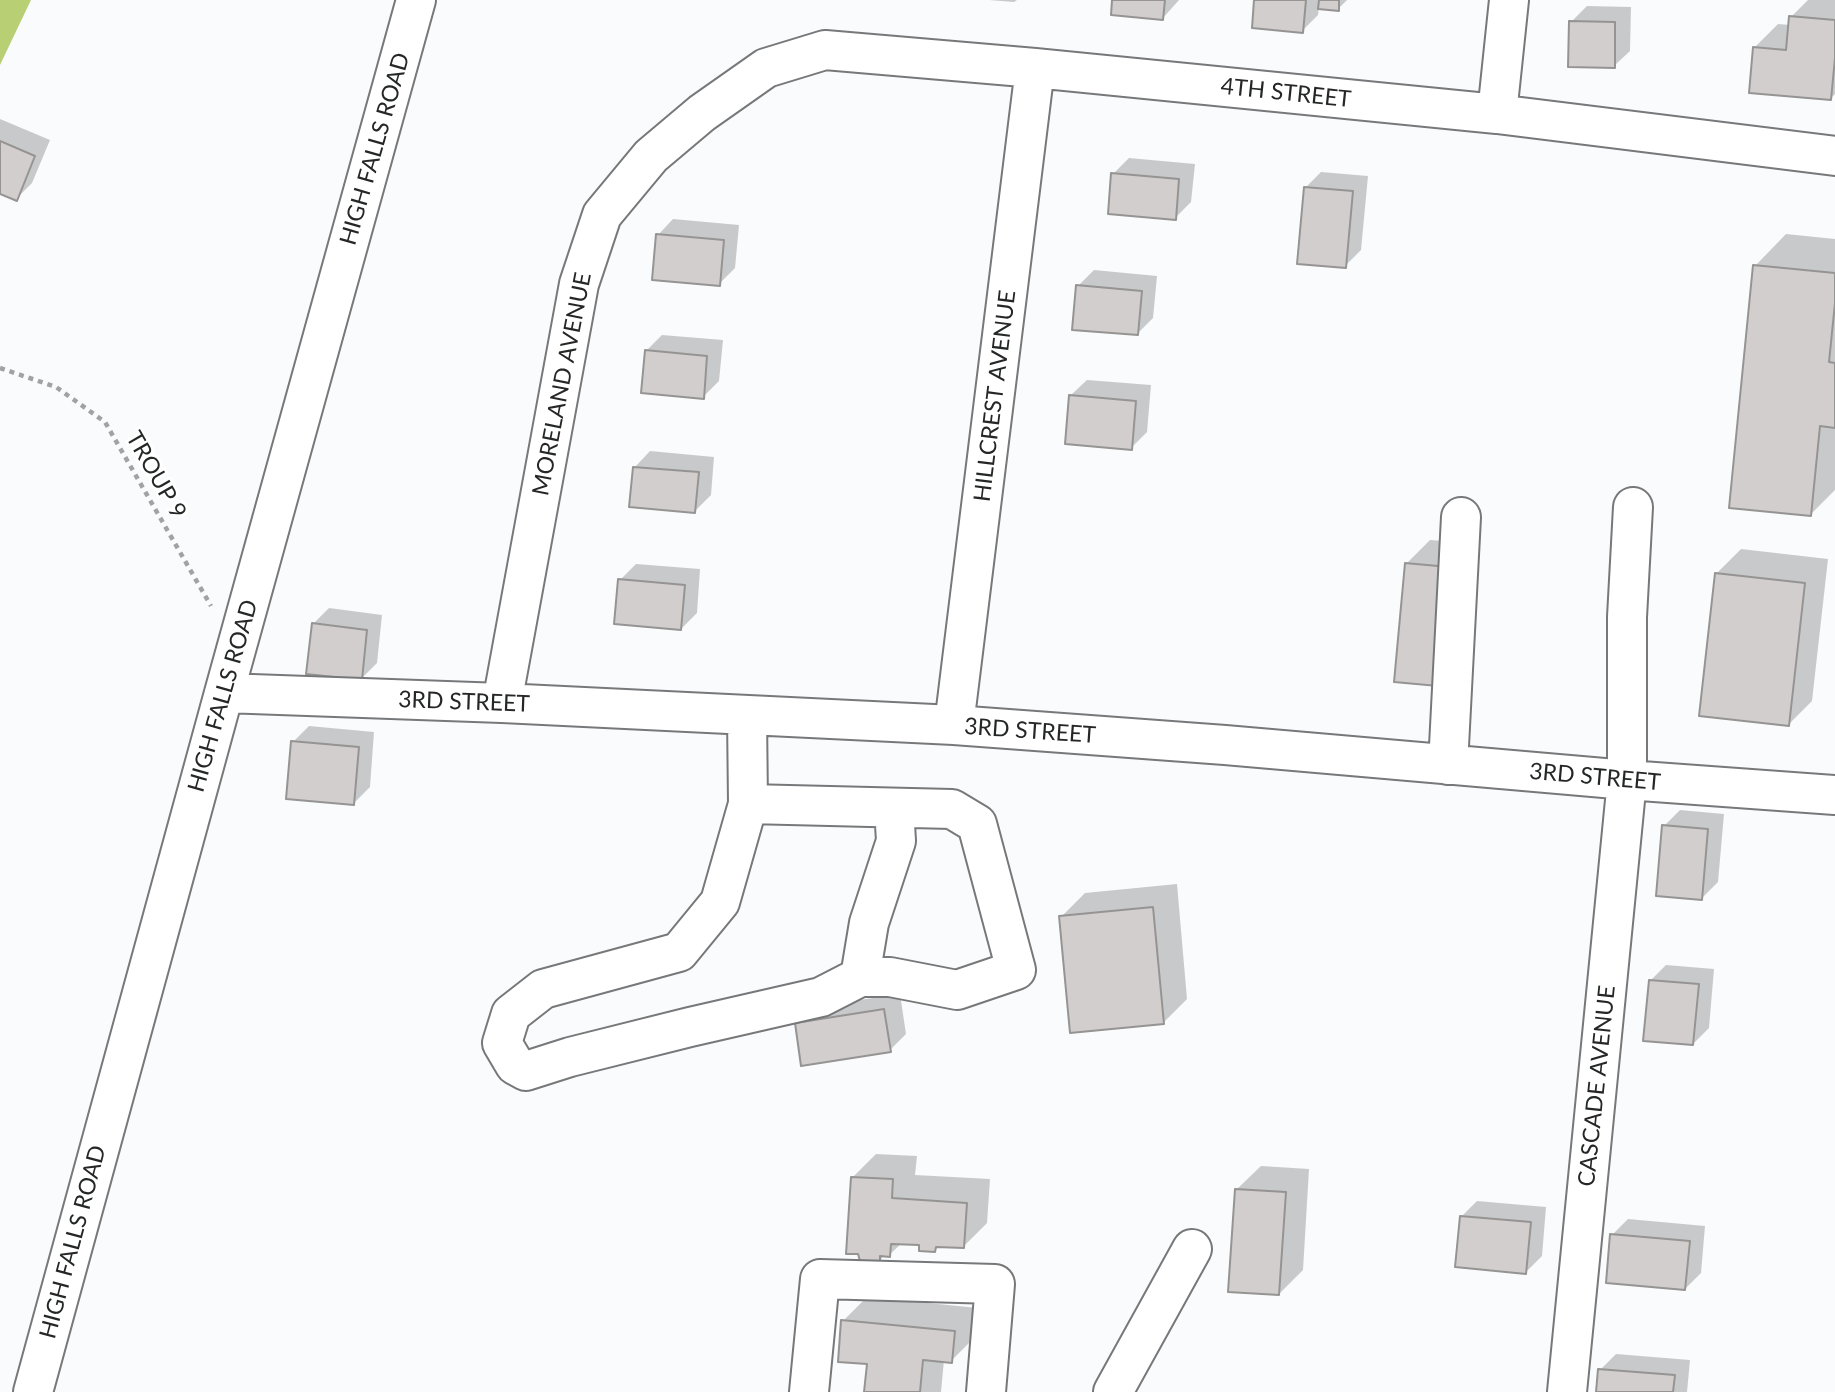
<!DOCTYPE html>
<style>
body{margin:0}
canvas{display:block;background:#fafbfd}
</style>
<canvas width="1835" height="1392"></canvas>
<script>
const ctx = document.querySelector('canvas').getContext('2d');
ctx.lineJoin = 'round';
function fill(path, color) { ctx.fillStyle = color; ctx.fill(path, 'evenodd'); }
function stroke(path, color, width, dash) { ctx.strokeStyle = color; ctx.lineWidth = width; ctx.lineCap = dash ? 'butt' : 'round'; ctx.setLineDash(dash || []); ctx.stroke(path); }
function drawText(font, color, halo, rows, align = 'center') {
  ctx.font = font + ' Lato,sans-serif'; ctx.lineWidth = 6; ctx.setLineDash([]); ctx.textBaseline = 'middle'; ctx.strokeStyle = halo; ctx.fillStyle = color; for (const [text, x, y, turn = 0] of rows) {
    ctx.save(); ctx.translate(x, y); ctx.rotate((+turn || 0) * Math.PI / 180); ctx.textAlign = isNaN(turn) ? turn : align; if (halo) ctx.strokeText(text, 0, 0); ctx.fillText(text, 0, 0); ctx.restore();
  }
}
fill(new Path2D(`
 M 0,0 L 31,0 L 0,65 Z`), '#b8cf73');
fill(new Path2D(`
 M 989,0 L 1017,0 L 1014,2 Z
 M 1114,0 L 1179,0 L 1163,18 Z
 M 1256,0 L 1347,0 L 1338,9 L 1319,7 L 1318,15 L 1302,31 Z
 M 1808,0 L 1835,0 L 1835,94 L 1831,98 L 1754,48 L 1778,24 L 1790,25 L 1791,17 Z
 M 1587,6 L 1631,7 L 1630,51 L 1614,66 L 1571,22 Z
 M 0,119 L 50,140 L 32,183 L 16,199 L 0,192 Z
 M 1129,158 L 1195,164 L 1191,202 L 1175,218 L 1113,174 Z
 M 1321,172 L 1368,176 L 1361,250 L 1345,266 L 1306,187 Z
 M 673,219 L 739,225 L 735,268 L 719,284 L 658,235 Z
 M 1786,234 L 1835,239 L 1835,490 L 1810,515 L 1755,266 Z
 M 1094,270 L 1157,276 L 1153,318 L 1137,334 L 1078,286 Z
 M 662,335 L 723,340 L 719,381 L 703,397 L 646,351 Z
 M 1087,380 L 1151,385 L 1147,432 L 1131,448 L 1071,395 Z
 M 650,451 L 714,457 L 711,495 L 695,511 L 635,467 Z
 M 1430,540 L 1472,543 L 1438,684 L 1406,564 Z
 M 1741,549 L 1828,559 L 1812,701 L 1788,725 L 1717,573 Z
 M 636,564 L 700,569 L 697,613 L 681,629 L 620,580 Z
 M 329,608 L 382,615 L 377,663 L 361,679 L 313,624 Z
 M 309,726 L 374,732 L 370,787 L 354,803 L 293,742 Z
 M 1680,810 L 1724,814 L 1718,882 L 1702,898 L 1664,826 Z
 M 1177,884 L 1187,999 L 1163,1023 L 1061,917 L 1085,893 Z
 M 1666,965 L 1714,969 L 1709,1028 L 1693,1044 L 1650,981 Z
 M 900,994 L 906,1034 L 890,1050 L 796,1023 L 812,1007 Z
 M 876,1154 L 917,1156 L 915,1175 L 990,1179 L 987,1223 L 963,1247 L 939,1245 L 935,1250 L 921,1244 L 902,1243 L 889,1255 L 885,1255 L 880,1260 L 852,1178 Z
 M 1261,1166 L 1309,1169 L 1303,1270 L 1279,1294 L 1237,1189 Z
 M 1477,1201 L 1546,1207 L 1542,1256 L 1526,1272 L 1461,1217 Z
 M 1628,1219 L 1705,1226 L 1701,1273 L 1685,1289 L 1612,1235 Z
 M 867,1297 L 978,1308 L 975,1337 L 951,1361 L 944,1360 L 941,1392 L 866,1392 L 868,1363 L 843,1321 Z
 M 1616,1354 L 1690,1360 L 1687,1392 L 1598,1392 L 1600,1370 Z`), '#0003');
const building = new Path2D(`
 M 1112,0 L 1165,0 L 1163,20 L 1111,15 Z
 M 1254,0 L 1306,0 L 1303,33 L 1252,28 Z
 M 1319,0 L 1339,0 L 1339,11 L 1318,9 Z
 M 1789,16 L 1835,20 L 1835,58 L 1831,100 L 1749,93 L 1753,47 L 1786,50 Z
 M 1569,21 L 1615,22 L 1615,68 L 1568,67 Z
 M 0,141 L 35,156 L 17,201 L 0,194 Z
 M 1111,173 L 1179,179 L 1176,220 L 1108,214 Z
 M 1304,187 L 1353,191 L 1346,268 L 1297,264 Z
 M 656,234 L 724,240 L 720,286 L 652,280 Z
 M 1753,265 L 1835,273 L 1835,303 L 1829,362 L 1835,363 L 1835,428 L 1820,426 L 1811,516 L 1729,508 Z
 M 1076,285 L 1142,291 L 1138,335 L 1072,330 Z
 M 645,350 L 707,356 L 704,399 L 641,393 Z
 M 1069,395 L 1136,401 L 1132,450 L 1065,444 Z
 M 633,467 L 699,472 L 695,513 L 629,507 Z
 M 1405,563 L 1449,567 L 1438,686 L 1394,682 Z
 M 1715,573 L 1805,583 L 1789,726 L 1699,716 Z
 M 618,579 L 685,585 L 681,630 L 614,624 Z
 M 312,623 L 367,630 L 362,680 L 306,674 Z
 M 291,741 L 359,747 L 354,805 L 286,799 Z
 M 1662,825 L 1708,829 L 1702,900 L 1656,896 Z
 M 1153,907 L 1164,1024 L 1070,1033 L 1059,916 Z
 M 1649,980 L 1699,984 L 1693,1045 L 1643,1041 Z
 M 884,1009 L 891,1052 L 801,1066 L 795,1023 Z
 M 851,1177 L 893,1179 L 892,1198 L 967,1203 L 964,1248 L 936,1247 L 935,1252 L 919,1251 L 919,1245 L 891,1244 L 890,1257 L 880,1256 L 880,1262 L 860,1261 L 858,1254 L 846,1254 Z
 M 1235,1189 L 1286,1192 L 1279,1295 L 1228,1292 Z
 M 1460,1216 L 1531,1222 L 1526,1274 L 1455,1267 Z
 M 1610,1234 L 1690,1241 L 1685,1290 L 1606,1283 Z
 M 841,1320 L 955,1331 L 952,1363 L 923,1360 L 920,1392 L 864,1392 L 867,1364 L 838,1362 Z
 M 1598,1369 L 1675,1375 L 1673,1392 L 1596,1392 Z`);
fill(building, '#d1cecd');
stroke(building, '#969493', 2);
const minor = new Path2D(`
 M 1497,114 L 1509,0
 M 224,693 L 502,703 L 954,725 L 1225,745 L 1627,780 L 1835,795
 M 502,703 L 579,284 L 602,215 L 651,156 L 702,113 L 766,68 L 825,50 L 1035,68 L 1497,114 L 1835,156
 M 747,715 L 748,804 L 952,809 L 977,824 L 1016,970 L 957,990 L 890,977 L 860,977 L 821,997 L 690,1027 L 570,1057 L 526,1071 L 515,1065 L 502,1043 L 511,1014 L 543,989 L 679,952 L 720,902 L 748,804
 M 954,725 L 1035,68
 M 1448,765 L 1461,517
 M 860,977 L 869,923 L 896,841 L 894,808
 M 33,1392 L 224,693 L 416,0
 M 809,1392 L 820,1279 L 995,1284 L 986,1392
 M 1113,1392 L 1192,1249
 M 1567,1392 L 1627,780 L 1627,617 L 1633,507`);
stroke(minor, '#77787a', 42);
stroke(new Path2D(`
 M 0,368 L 56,387 L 105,422 L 211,606`), '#a1a2a3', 4.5, [5, 5]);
stroke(minor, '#fff', 38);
drawText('23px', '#252626', '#fff', [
 ["4TH STREET",1286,93,6],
 ["HIGH FALLS ROAD",375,149,-74],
 ["MORELAND AVENUE",562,384,-79],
 ["HILLCREST AVENUE",995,396,-83],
 ["TROUP 9",156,475,60],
 ["HIGH FALLS ROAD",223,696,-74],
 ["3RD STREET",464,702,2],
 ["3RD STREET",1030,731,4],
 ["3RD STREET",1595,777,5],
 ["CASCADE AVENUE",1597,1086,-84],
 ["HIGH FALLS ROAD",73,1242,-75]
]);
</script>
